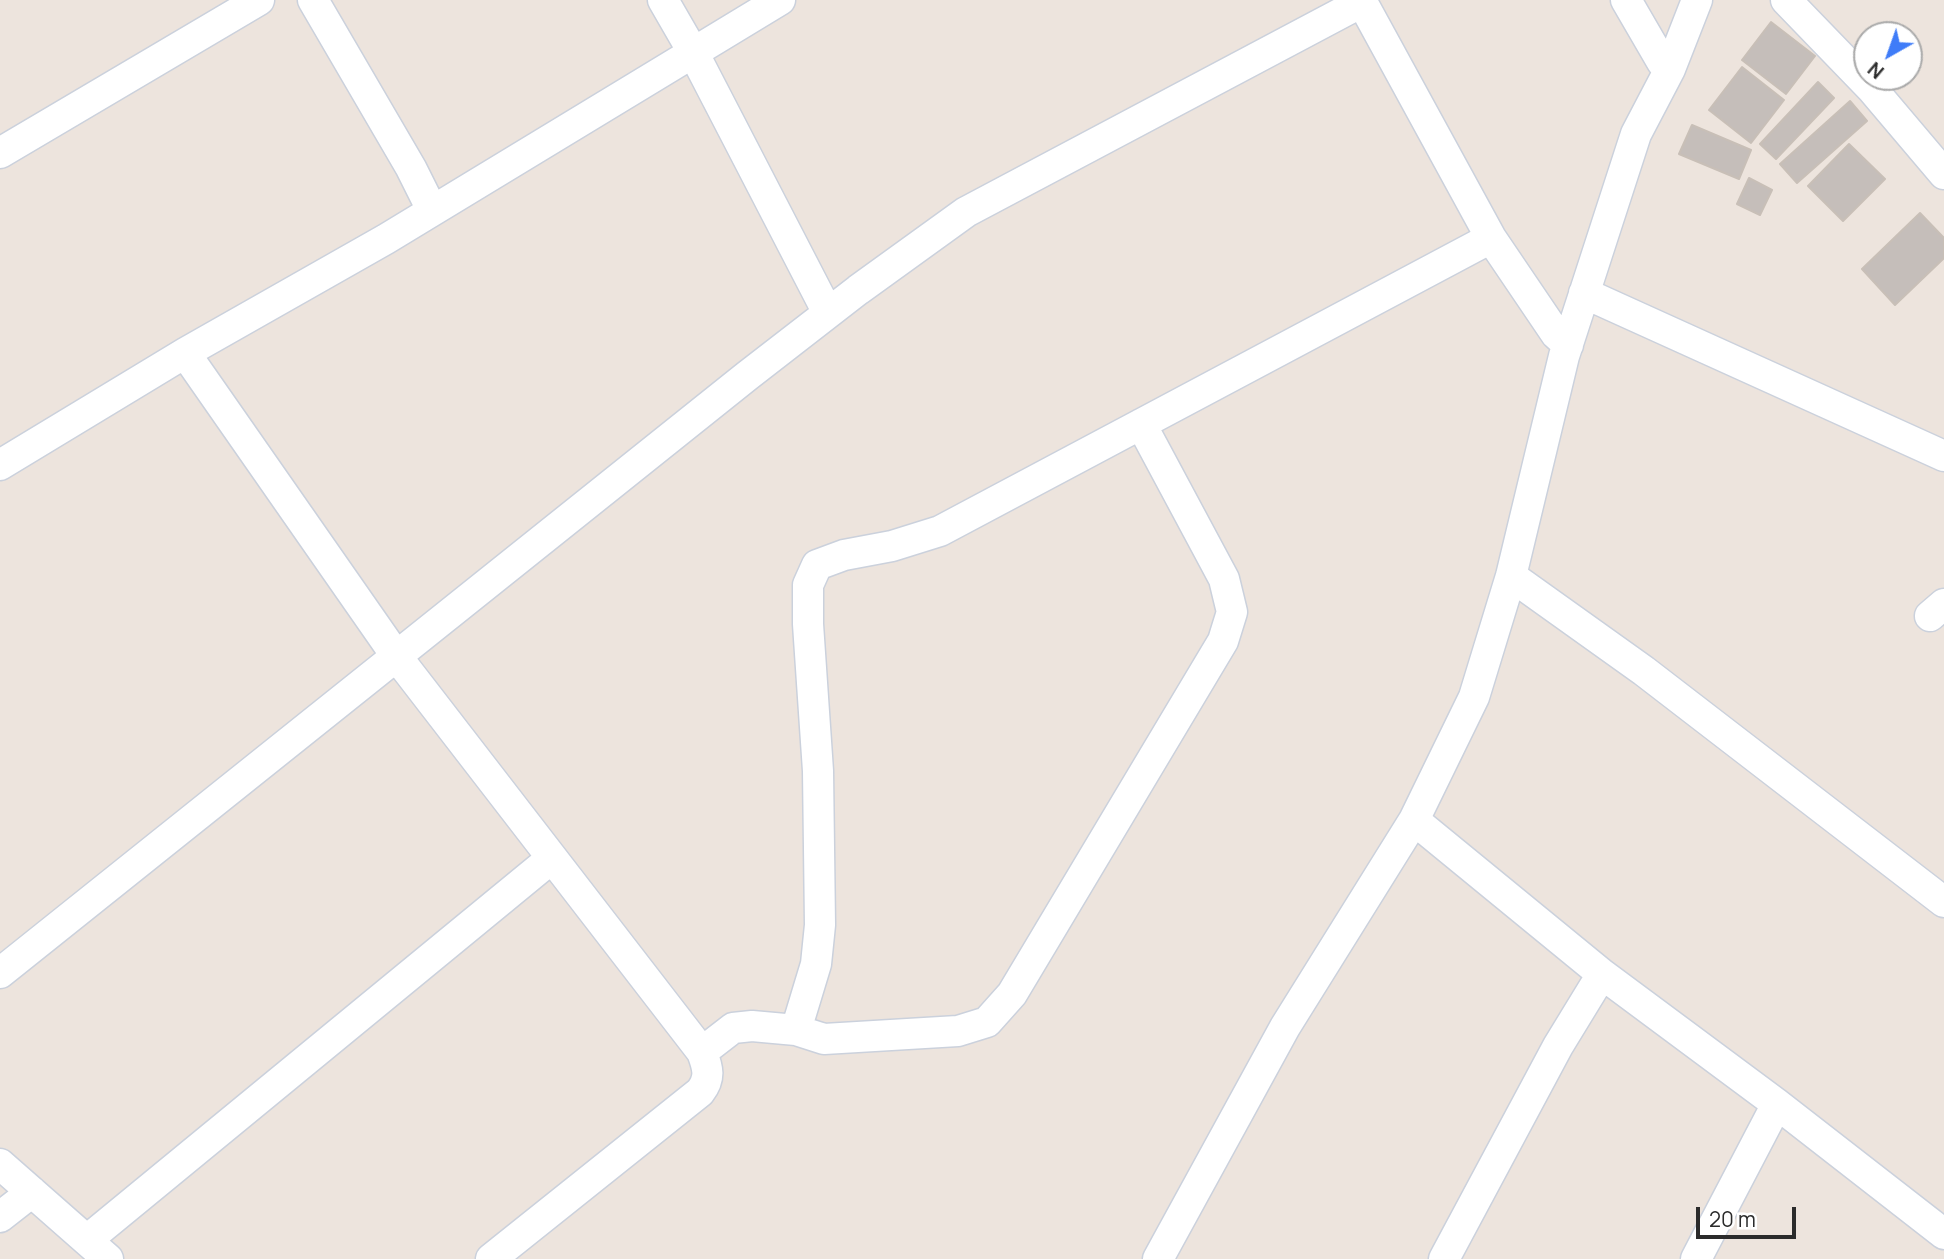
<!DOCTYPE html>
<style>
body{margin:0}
#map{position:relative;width:1944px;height:1259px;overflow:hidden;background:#ede4dd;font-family:Manrope,sans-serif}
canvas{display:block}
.north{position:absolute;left:1853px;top:21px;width:70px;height:70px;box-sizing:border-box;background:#fff;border:2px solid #aaa;border-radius:50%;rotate:220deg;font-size:19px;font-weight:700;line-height:28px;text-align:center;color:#2b2b2b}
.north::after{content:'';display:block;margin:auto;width:24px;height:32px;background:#3f7cf8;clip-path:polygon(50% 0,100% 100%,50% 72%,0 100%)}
.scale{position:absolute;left:1696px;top:1207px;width:100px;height:32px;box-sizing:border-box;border:4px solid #2b2b2b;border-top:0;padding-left:9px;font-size:21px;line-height:24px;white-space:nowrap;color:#2b2b2b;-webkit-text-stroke:5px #fff;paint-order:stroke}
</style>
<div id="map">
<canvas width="1944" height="1259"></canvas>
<div class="north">N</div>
<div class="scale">20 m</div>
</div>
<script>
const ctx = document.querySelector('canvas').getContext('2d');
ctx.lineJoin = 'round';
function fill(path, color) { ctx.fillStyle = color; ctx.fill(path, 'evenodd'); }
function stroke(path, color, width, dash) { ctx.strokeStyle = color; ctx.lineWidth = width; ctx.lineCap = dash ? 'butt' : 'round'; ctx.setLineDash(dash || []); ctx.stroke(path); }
const building = new Path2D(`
 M 1771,22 L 1815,56 L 1786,94 L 1742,60 Z
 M 1742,67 L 1784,100 L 1751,143 L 1709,110 Z
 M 1818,82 L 1834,98 L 1776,159 L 1760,144 Z
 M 1850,101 L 1867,121 L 1797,183 L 1780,164 Z
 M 1692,125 L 1751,150 L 1739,179 L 1679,154 Z
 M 1849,144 L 1885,179 L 1843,221 L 1808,186 Z
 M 1749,178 L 1772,190 L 1760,215 L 1737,204 Z
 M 1920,213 L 1944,238 L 1944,258 L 1895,305 L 1862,269 Z`);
fill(building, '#c5beba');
stroke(building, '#c8bfb7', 2);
const minor = new Path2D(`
 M 313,0 L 411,168 L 432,210
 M 663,0 L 693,52 L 828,313
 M 1361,0 L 1491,238 L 1556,334 L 1568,345
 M 1626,0 L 1662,62 L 1670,69
 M 1786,0 L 1872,89 L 1944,174
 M 0,153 L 259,0
 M 1584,293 L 1944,456
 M 185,353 L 397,657 L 702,1052 C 708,1068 711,1078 700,1092 L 491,1259
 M 0,465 L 185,353 L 386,239 L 780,0
 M 1511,576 L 1644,671 L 1944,902
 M 1930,616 L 1944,604
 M 1414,820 L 1602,974 L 1558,1046 L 1444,1259
 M 0,973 L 747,376 L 858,290 L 966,212 L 1362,2
 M 1602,974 L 1777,1104 L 1944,1234
 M 796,1030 L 816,964 L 820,925 L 818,771 L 808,624 L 808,585 L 817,565 L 844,555 L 892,546 L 940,531 L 1491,238
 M 702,1052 L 733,1028 L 752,1026 L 796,1030 L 824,1039 L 958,1031 L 987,1022 L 1012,994 L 1223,641 L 1232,612 L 1224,579 L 1141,424
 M 0,1164 L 108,1259
 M 0,1217 L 32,1192
 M 87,1240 L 552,858
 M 1158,1259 L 1285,1027 L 1414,820 L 1474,697 L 1511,576 L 1564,356 L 1636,134 L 1670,69 L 1697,0
 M 1696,1259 L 1777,1104`);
stroke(minor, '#cbd1dc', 33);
stroke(minor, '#fff', 30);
</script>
